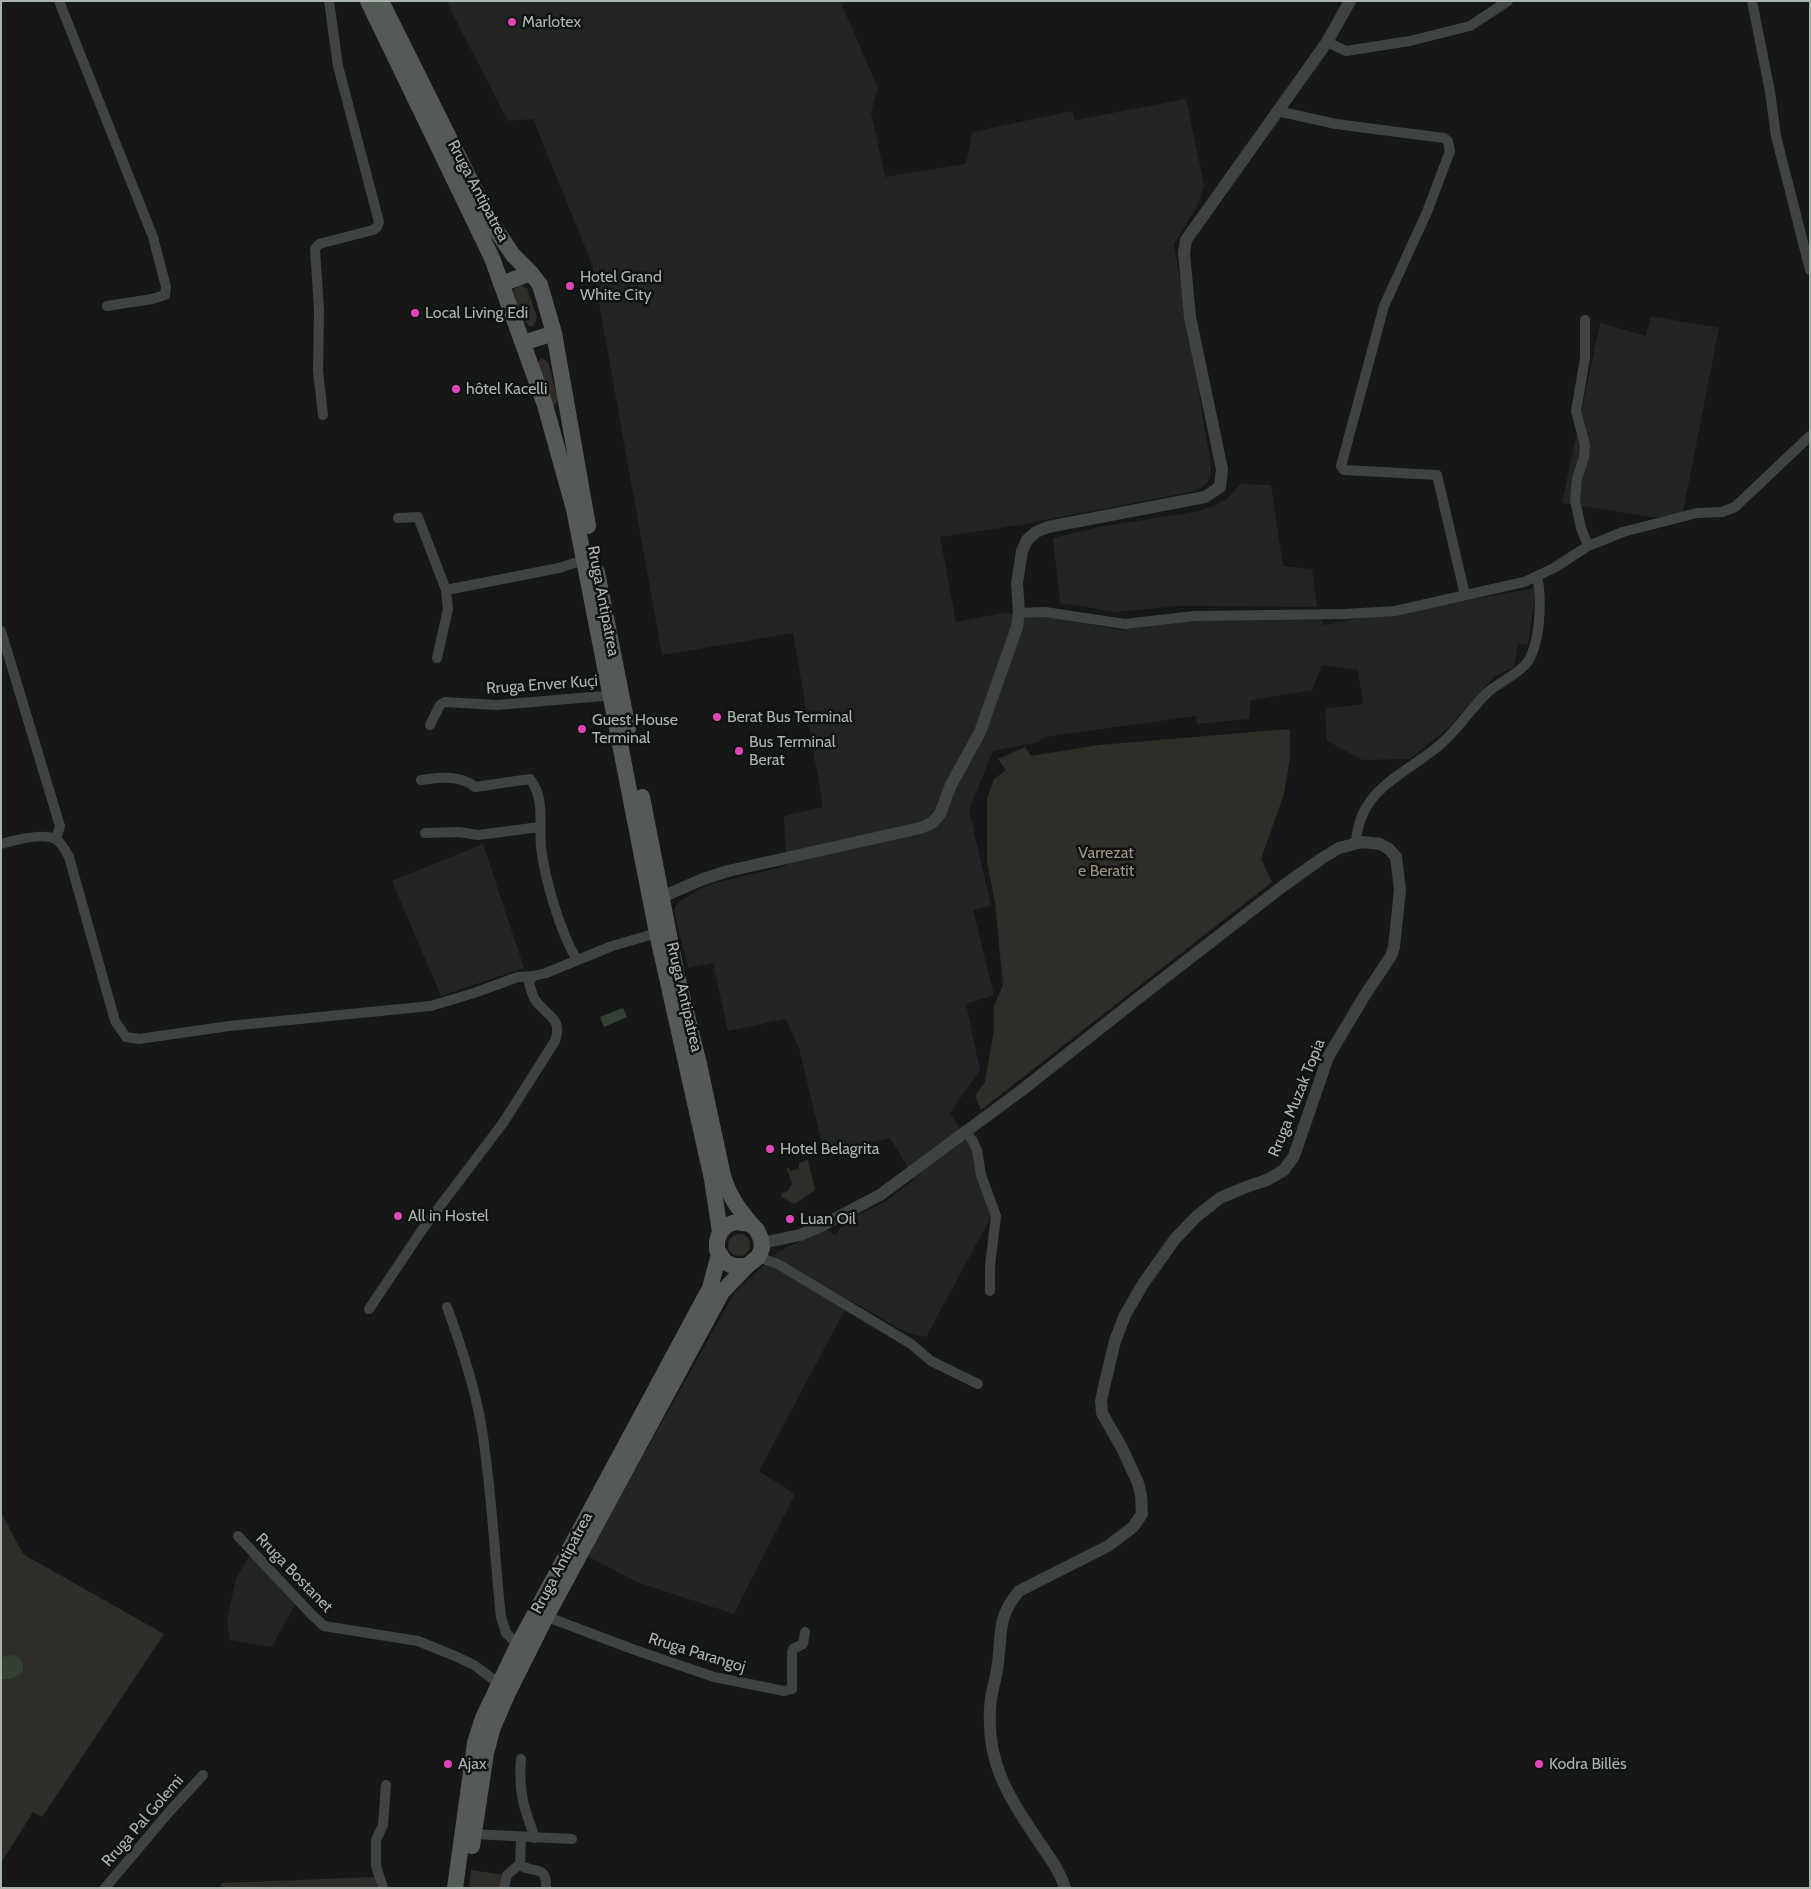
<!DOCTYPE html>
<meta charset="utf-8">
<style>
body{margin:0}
#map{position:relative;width:1811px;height:1889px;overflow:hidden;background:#161817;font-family:Cabin,sans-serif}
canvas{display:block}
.frame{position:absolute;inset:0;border:2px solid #aab6ad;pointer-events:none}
</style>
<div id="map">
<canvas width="1811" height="1889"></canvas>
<div class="frame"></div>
</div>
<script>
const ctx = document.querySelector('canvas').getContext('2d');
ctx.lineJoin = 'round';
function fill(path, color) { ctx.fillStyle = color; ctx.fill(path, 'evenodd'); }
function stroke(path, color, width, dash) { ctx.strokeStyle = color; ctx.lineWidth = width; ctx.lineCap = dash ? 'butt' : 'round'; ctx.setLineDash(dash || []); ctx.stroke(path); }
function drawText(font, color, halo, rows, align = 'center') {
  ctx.font = font + ' Cabin,sans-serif'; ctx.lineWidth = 5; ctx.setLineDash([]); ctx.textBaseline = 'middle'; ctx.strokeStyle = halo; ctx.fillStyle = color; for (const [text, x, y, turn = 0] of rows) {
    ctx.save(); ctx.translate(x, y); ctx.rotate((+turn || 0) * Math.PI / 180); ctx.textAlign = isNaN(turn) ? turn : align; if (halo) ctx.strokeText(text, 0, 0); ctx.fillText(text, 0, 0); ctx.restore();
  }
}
fill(new Path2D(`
 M 446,1 L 840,1 L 878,88 L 871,112 L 885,177 L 966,164 L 972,132 L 1072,111 L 1075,120 L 1186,99 L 1204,185 L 1199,203 L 1174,244 L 1210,459 L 1211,472 L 1207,483 L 1196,491 L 1020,525 L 940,537 L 956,622 L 1003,613 L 1061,619 L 1122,630 L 1183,621 L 1321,615 L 1323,625 L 1536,588 L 1528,644 L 1518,644 L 1514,667 L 1495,676 L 1448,728 L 1410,759 L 1363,760 L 1327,741 L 1325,709 L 1363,704 L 1358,670 L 1322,665 L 1312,690 L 1251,700 L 1249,719 L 1197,724 L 1196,716 L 1044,737 L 1038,742 L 993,751 L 969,810 L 991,906 L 973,910 L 994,995 L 966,1004 L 980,1070 L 950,1113 L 978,1157 L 992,1215 L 926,1337 L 914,1335 L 900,1329 L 850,1300 L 759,1471 L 795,1494 L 734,1614 L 637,1582 L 587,1556 L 735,1292 L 778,1252 L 826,1229 L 835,1235 L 846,1221 L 886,1201 L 915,1179 L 890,1138 L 824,1152 L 799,1048 L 786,1019 L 728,1031 L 713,963 L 688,968 L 674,911 L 676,904 L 700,889 L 711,884 L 786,866 L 784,816 L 823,807 L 793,633 L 662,655 L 592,264 L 533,119 L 508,121 Z
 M 1651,316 L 1719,328 L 1683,512 L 1659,518 L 1562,503 L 1600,323 L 1646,336 Z
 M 1240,484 L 1271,485 L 1283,566 L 1312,569 L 1317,607 L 1179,606 L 1115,612 L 1060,603 L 1053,538 L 1099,527 L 1200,511 L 1226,500 Z
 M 483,844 L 524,968 L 441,996 L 392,881 Z
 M 250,1555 L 296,1602 L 272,1647 L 230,1640 L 227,1620 L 236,1578 Z`), '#222524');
fill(new Path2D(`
 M 520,285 L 527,288 L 537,317 C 530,347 515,297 513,292 L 514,289 Z
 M 542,358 L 548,362 L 558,400 L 555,405 L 552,405 L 537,363 Z
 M 1290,729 L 1290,757 L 1284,794 L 1261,859 L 1272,882 L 981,1110 L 975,1096 L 985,1082 L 994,1030 L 994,1006 L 1003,985 L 995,903 L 987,862 L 987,799 L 994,779 L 1006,770 L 998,759 L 1025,747 L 1031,756 L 1099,745 Z
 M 808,1160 L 815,1190 L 795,1204 L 781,1197 L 782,1193 L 788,1191 L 792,1184 L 789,1174 L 786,1169 L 789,1168 L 790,1171 L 799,1169 L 799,1163 Z
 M728 1245a11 11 0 1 1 22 0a11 11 0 1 1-22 0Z
 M 1,1512 L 23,1554 L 164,1634 L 42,1817 L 33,1812 L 1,1863 Z
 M 471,1870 L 504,1875 L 503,1888 L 469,1888 Z
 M 375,1877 L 377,1888 L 221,1888 L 221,1883 Z`), '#2f2d27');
fill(new Path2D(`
 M 623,1008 L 627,1017 L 604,1027 L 600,1017 Z
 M 15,1655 C 22,1659 24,1663 23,1672 L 11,1679 L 1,1679 L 1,1657 Z`), '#334133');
stroke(new Path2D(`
 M 59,1 L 153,237 L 166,287 L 165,295 L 152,299 L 107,306
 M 1752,1 L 1770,92 L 1776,136 L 1810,270
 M 1327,42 L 1346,51 L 1410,41 L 1470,26 L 1508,1
 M 1277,111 L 1336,124 L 1444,138 L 1448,141 L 1450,151 L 1427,212 L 1384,306 L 1341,466 L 1344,470 L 1437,475 L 1465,595
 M 1585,320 L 1585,358 L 1576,411 L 1585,445 L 1584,457 L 1577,479 L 1575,500 L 1581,528 L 1588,546
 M 323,415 L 318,371 L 319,310 L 315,249 L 319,244 L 373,230 L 377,227 L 379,222 L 338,66 L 329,1
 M 398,518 L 418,517 L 446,590 L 448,609 L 437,658
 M 446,590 L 559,568 L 584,560
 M 1019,613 L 1045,612 L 1125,624 L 1194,616 L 1345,614 L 1395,611 L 1524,582 L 1554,568 L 1588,546 L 1623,532 L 1697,513 L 1722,512 L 1735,507 L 1810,436
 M 1,631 L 60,826 L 56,839
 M 430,725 L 440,705 L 445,702 L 497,705 L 615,695
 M 421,780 C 440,778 459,774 475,787 L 530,779 C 545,797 539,825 541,847 C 545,880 560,932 577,960
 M 425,833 L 459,832 L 478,835 L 540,827
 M 1356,843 C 1359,787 1406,775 1442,743 C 1459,728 1471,708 1488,692 C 1500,682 1515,676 1525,665 C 1541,647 1542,598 1537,576
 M 1,844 C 15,840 46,832 57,840 C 63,845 66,851 69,857 L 115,1021 L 126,1037 L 139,1039 L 229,1026 L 431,1006 L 474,993 L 518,977 L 533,976 L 546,973 L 612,946 L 657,933
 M 965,1131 L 973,1141 L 977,1150 L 981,1175 L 996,1216 L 990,1266 L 990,1291
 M 758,1257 L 778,1264 L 911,1344 L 931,1361 L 978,1384
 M 447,1307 C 461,1345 474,1384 481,1424 C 492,1488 494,1553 501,1617 L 506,1633 L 518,1645
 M 369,1309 L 422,1230 L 503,1123 L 555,1041 C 564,1017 544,1015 534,998 C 532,994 531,989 529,983 L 533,976
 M 238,1536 L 311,1614 L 324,1626 L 418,1641 L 455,1656 L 474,1665 L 498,1683
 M 542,1615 L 635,1650 L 714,1677 L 784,1691 L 792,1689 L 792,1652 L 793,1649 L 803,1644 L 805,1632
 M 521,1759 C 518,1792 524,1808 535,1838
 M 474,1834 L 572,1839
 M 521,1837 L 520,1865 C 534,1874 547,1864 546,1888
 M 105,1888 L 169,1812 L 203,1775
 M 383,1888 L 376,1866 L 376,1840 L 383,1825 L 386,1785
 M 504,1888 L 507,1875 L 520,1864`), '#3f4341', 10);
stroke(new Path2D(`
 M 653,899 L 662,897 L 703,879 L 728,871 L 920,828 L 932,823 L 940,814 L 951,785 L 980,732 L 1017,627 L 1019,613 L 1017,583 L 1022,551 L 1027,540 L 1036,532 L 1048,527 L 1205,497 L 1220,487 L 1222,469 L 1190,317 L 1184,253 L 1186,240 L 1327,42 L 1350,1
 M 762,1243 L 800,1235 L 819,1227 L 880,1195 L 1022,1090 L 1141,996 L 1283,886 L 1321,859 L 1339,848 L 1362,842 L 1380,844 L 1389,849 L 1396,857 L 1400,890 L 1394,947 L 1391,956 L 1365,995 L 1328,1057 L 1294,1156 L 1284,1170 L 1267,1180 L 1246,1187 L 1220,1198 L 1197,1216 L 1175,1239 L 1160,1260 L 1143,1284 L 1125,1315 L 1115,1341 L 1104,1387 L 1101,1401 L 1102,1413 L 1123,1450 L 1138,1483 L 1141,1495 L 1142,1514 L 1133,1527 L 1108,1546 L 1019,1591 C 995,1620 1003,1635 997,1669 C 995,1683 990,1696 990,1710 C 987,1761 1007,1795 1035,1836 C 1046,1853 1059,1868 1065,1888`), '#3f4341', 12);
stroke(new Path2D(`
 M 368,1 L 492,258 L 545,405 L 574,509 L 657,933 L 712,1179 L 720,1232 L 717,1241 L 717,1250 L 725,1262 L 733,1266 L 747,1266 L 758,1257 L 762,1248 L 761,1239 L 757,1230 L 750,1224 L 736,1222 L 727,1225 L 720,1232
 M 381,1 L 492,224 L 513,255 L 531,273 L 540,285 L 554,333 L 588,526
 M 501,284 L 531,273
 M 523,343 L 554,333
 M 597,572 L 628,729
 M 642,797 L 677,976 L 699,1064 L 723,1176 C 730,1198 739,1210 754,1227
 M 472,1846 L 486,1753 L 493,1727 L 507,1695 L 546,1617 L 722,1292 L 747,1266
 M 455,1888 L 475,1743 L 483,1718 L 518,1645 L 710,1288 L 719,1254`), '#545b57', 16);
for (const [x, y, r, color] of [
 [512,22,5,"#e046b9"],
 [570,286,5,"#e046b9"],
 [415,313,5,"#e046b9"],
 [456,389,5,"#e046b9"],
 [717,717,5,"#e046b9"],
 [582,729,5,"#e046b9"],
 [739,751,5,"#e046b9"],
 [770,1149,5,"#e046b9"],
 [398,1216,5,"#e046b9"],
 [790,1219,5,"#e046b9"],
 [448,1764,5,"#e046b9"],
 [1539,1764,5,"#e046b9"]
]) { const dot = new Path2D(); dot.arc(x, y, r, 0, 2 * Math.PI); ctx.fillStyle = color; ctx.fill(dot); stroke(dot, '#111312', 2); }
drawText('16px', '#aab6ad', '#111312', [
 ["Marlotex",522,22],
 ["Hotel Grand",580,277],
 ["White City",580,295],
 ["Local Living Edi",425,313],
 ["hôtel Kacelli",466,389],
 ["Berat Bus Terminal",727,717],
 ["Guest House",592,720],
 ["Terminal",592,738],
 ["Bus Terminal",749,742],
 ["Berat",749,760],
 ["Hotel Belagrita",780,1149],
 ["All in Hostel",408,1216],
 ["Luan Oil",800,1219],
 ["Ajax",458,1764],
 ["Kodra Billës",1549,1764]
], 'left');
drawText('16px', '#aab6ad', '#111312', [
 ["Rruga Antipatrea",478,191,62],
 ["Rruga Antipatrea",603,601,79],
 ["Rruga Enver Kuçi",542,685,-4],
 ["Rruga Antipatrea",684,997,77],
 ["Rruga Muzak Topia",1297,1098,-68],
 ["Rruga Antipatrea",562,1563,-62],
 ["Rruga Bostanet",294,1573,46],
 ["Rruga Parangoj",697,1653,17],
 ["Rruga Pal Golemi",143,1821,-49]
]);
drawText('16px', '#a09582', '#111312', [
 ["Varrezat",1106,853],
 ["e Beratit",1106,871]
]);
</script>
